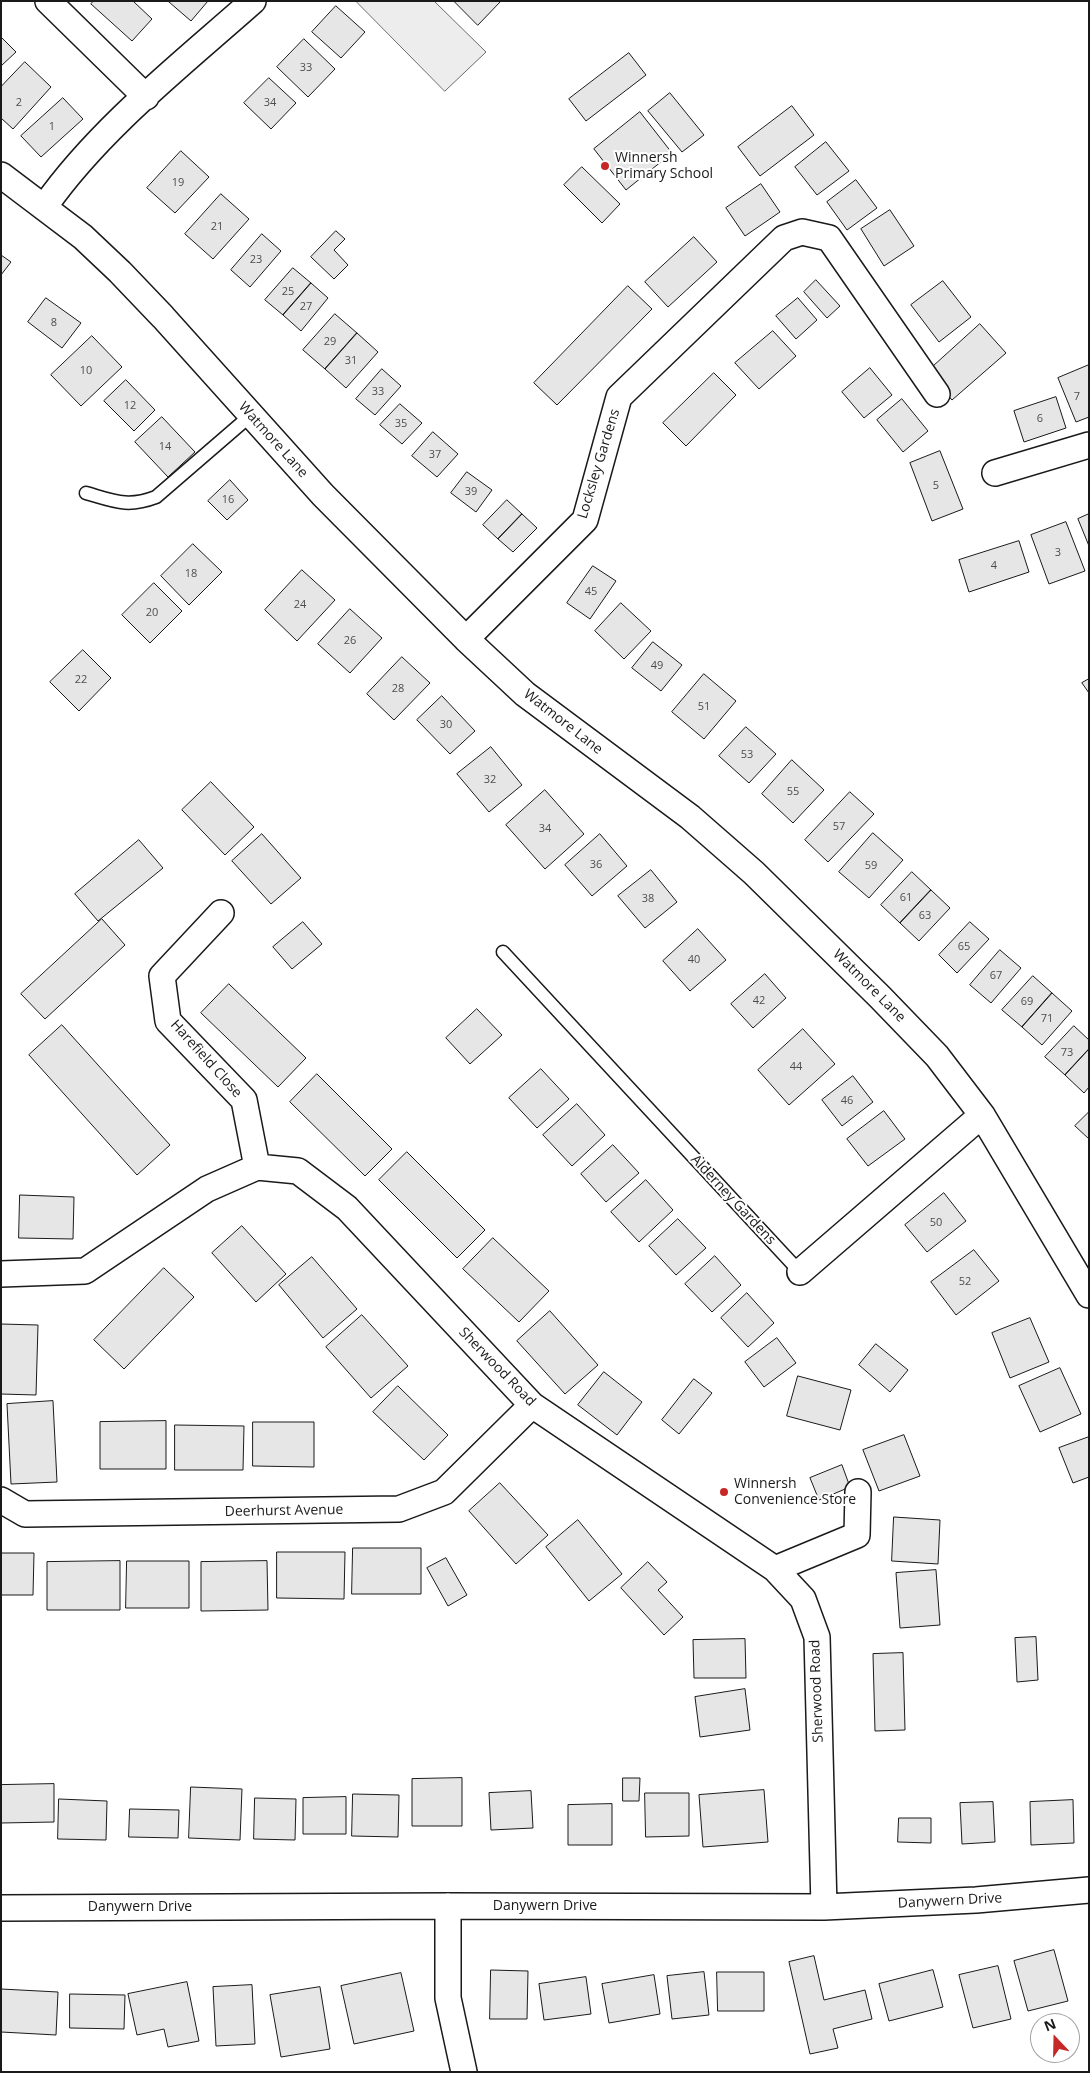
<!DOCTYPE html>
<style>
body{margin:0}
#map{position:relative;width:1090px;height:2073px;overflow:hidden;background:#fff;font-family:"Open Sans",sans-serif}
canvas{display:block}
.frame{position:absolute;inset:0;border:2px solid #1a1a1a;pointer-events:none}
.north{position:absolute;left:1030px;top:2013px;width:50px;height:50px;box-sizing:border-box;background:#fff;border:1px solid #a3a3a3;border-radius:50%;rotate:339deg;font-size:14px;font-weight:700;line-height:20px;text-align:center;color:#1a1a1a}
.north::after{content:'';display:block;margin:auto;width:18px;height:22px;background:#c62828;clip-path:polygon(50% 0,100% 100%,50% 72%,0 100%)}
</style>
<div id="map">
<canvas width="1090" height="2073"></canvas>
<div class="frame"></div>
<div class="north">N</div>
</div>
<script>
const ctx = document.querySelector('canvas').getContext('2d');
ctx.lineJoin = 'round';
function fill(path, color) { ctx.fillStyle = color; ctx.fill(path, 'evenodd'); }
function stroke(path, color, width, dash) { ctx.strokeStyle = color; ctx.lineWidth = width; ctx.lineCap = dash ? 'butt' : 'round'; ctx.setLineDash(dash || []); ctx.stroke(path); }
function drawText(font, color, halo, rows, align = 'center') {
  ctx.font = font + ' "Open Sans",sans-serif'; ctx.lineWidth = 4; ctx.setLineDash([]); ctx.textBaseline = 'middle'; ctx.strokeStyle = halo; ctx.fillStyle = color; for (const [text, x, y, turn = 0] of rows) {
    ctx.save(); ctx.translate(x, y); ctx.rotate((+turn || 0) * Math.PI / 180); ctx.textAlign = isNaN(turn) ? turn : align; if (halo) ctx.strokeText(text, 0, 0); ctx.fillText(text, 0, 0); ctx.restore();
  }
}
const built = new Path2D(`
 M 356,1 L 434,1 L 486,52 L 445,91 Z`);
fill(built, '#ededed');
stroke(built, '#6a6a6a', 1);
const building = new Path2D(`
 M 94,1 L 133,1 L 152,19 L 132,41 L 91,4 Z
 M 170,1 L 208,1 L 191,21 L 169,2 Z
 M 454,1 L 501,1 L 478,25 Z
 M 336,6 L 365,32 L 341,58 L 312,32 Z
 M 1,37 L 16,52 L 1,66 Z
 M 304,39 L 335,69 L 308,97 L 277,67 Z
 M 629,53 L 646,75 L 586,121 L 569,99 Z
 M 25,62 L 51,87 L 13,129 L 1,118 L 1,87 Z
 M 269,78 L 296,103 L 271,129 L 244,103 Z
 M 670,93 L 704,135 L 682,152 L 648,111 Z
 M 63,98 L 83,119 L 41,157 L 21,136 Z
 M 792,106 L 814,135 L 760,176 L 738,147 Z
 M 640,112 L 672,153 L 626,190 L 594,149 Z
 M 826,142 L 849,171 L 817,195 L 795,167 Z
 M 181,151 L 209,177 L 175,213 L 147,188 Z
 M 582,167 L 620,204 L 602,223 L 564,185 Z
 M 856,180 L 877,208 L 847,230 L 827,202 Z
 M 761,184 L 780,212 L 745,236 L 726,208 Z
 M 221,194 L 249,219 L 213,259 L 185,234 Z
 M 890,210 L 914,246 L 884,266 L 861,229 Z
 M 336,231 L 345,239 L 334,250 L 348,265 L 334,279 L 311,257 Z
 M 262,234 L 281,251 L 250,287 L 231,270 Z
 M 694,237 L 717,262 L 668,307 L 645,282 Z
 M 1,255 L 11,262 L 1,275 Z
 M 293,268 L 311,283 L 283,315 L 265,300 Z
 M 816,280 L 840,306 L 827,318 L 804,292 Z
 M 943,281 L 971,317 L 939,342 L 911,305 Z
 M 311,283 L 328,298 L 301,331 L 283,315 Z
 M 628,286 L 652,309 L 557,405 L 534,383 Z
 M 46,298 L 81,323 L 62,348 L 28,322 Z
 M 798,298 L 817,320 L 796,339 L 776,316 Z
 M 335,314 L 357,333 L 325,369 L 303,350 Z
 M 980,324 L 1006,353 L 952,400 L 927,372 Z
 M 773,331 L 796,356 L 759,389 L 735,363 Z
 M 357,333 L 378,352 L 346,388 L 325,369 Z
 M 92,336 L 122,367 L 81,406 L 51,375 Z
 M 1089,365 L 1089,417 L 1076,422 L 1058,378 Z
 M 870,368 L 892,395 L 864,418 L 842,392 Z
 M 382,369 L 401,386 L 375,415 L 356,399 Z
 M 714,373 L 736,395 L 686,446 L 663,423 Z
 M 126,380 L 155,410 L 134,431 L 104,401 Z
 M 1056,397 L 1066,428 L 1024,442 L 1014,411 Z
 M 902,399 L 928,431 L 903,452 L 877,420 Z
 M 400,404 L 422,423 L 402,444 L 380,425 Z
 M 162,417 L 195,452 L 168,477 L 135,442 Z
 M 433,432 L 458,454 L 437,477 L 412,456 Z
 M 940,451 L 963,509 L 932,521 L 910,463 Z
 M 467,472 L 492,490 L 476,512 L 451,493 Z
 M 230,480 L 248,500 L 227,520 L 208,501 Z
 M 507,500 L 522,514 L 498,539 L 483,525 Z
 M 522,514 L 537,528 L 513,552 L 498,539 Z
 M 1089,514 L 1089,546 L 1078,519 Z
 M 1066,522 L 1085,571 L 1049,584 L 1031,535 Z
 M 1019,541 L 1029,572 L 969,592 L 959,560 Z
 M 193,544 L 222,572 L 189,605 L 161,576 Z
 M 593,566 L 616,581 L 590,619 L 567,603 Z
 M 302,570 L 335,600 L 297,641 L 265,610 Z
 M 154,583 L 182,611 L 150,643 L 122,615 Z
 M 621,603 L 651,631 L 624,659 L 595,631 Z
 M 350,609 L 382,638 L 350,673 L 318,644 Z
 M 653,642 L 682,665 L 661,691 L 632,668 Z
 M 83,650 L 111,678 L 79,711 L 50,682 Z
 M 402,657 L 430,683 L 394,720 L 367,694 Z
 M 704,674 L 736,701 L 704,739 L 672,712 Z
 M 1089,679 L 1089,693 L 1082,683 Z
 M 442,696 L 475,731 L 450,754 L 417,720 Z
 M 746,727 L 776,754 L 749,783 L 719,756 Z
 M 491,747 L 522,785 L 489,812 L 457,774 Z
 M 792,760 L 824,790 L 793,823 L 762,794 Z
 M 211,782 L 254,827 L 225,855 L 182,810 Z
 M 545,790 L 584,834 L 545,869 L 506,825 Z
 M 850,792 L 874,814 L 828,862 L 805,840 Z
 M 873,833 L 903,860 L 869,898 L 839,872 Z
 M 262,834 L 301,878 L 271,904 L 232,861 Z
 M 600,834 L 627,866 L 592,896 L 565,865 Z
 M 139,840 L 163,868 L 98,921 L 75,894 Z
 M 651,870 L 677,902 L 645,928 L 618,896 Z
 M 912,872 L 931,890 L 900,923 L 881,905 Z
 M 931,890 L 950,908 L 919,941 L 900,923 Z
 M 102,919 L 125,945 L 45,1019 L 21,994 Z
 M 303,922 L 322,944 L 292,969 L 273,947 Z
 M 970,922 L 989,939 L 957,973 L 939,955 Z
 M 698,929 L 726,960 L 690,991 L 663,961 Z
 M 1000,950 L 1021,968 L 991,1003 L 970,985 Z
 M 765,974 L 786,998 L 753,1028 L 731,1004 Z
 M 1033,976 L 1052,993 L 1022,1027 L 1002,1010 Z
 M 229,984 L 306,1058 L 278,1087 L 201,1013 Z
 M 1052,993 L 1072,1011 L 1042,1045 L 1022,1027 Z
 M 477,1009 L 502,1035 L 470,1064 L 446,1038 Z
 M 62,1025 L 170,1145 L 137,1175 L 29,1055 Z
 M 1074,1026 L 1089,1040 L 1089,1049 L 1065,1075 L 1045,1057 Z
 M 803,1029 L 835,1064 L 789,1105 L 758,1070 Z
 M 1089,1049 L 1089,1087 L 1084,1093 L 1065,1075 Z
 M 541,1069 L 569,1099 L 537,1128 L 509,1098 Z
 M 317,1074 L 392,1149 L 365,1176 L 290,1102 Z
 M 853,1076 L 873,1102 L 842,1126 L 822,1100 Z
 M 577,1104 L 605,1135 L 572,1166 L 543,1135 Z
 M 884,1111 L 905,1139 L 868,1166 L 847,1139 Z
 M 1089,1112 L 1089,1139 L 1075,1126 Z
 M 613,1145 L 639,1173 L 606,1202 L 581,1174 Z
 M 407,1152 L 485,1230 L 457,1258 L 379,1180 Z
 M 646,1180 L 673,1210 L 639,1242 L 611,1212 Z
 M 944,1193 L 966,1221 L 927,1252 L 905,1225 Z
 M 20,1195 L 74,1197 L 73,1239 L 19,1238 Z
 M 678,1219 L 706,1248 L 676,1275 L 649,1246 Z
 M 242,1226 L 286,1274 L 256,1302 L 212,1253 Z
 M 493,1238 L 549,1291 L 519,1322 L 463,1269 Z
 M 974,1250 L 999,1281 L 956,1315 L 931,1282 Z
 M 715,1256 L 741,1285 L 712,1312 L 685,1284 Z
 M 312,1257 L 357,1309 L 323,1338 L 279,1285 Z
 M 164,1268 L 194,1297 L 124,1369 L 94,1340 Z
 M 747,1293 L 774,1323 L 748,1347 L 721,1318 Z
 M 550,1311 L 598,1365 L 565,1394 L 517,1341 Z
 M 362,1315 L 408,1366 L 371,1398 L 326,1347 Z
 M 1030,1318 L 1049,1362 L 1010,1378 L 992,1333 Z
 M 1,1324 L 38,1325 L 36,1395 L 1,1394 Z
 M 777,1338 L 796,1363 L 764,1387 L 745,1362 Z
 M 876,1344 L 908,1370 L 890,1392 L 859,1365 Z
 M 1060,1368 L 1081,1414 L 1040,1432 L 1019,1386 Z
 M 604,1372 L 642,1402 L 617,1435 L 578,1405 Z
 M 798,1376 L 851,1390 L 840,1430 L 787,1416 Z
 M 694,1379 L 712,1393 L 679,1434 L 662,1420 Z
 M 398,1386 L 448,1435 L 424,1460 L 373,1412 Z
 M 53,1401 L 57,1482 L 11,1484 L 7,1404 Z
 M 166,1421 L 166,1469 L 100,1469 L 100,1422 Z
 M 253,1422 L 314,1422 L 314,1467 L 253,1466 Z
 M 175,1425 L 244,1426 L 243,1470 L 175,1470 Z
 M 904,1435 L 920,1476 L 879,1491 L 863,1450 Z
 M 1089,1437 L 1089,1477 L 1073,1483 L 1059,1448 Z
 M 842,1465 L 850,1487 L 819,1500 L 810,1478 Z
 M 500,1483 L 548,1535 L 516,1564 L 469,1511 Z
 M 894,1517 L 940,1520 L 938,1564 L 892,1561 Z
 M 578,1520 L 622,1574 L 589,1601 L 546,1547 Z
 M 353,1548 L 421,1548 L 421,1594 L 352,1594 Z
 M 277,1552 L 345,1552 L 344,1599 L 277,1598 Z
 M 1,1553 L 34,1553 L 33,1595 L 1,1595 Z
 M 446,1558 L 467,1595 L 448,1606 L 427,1568 Z
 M 120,1561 L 120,1610 L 47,1610 L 47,1562 Z
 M 127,1561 L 189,1561 L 189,1608 L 126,1608 Z
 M 267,1561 L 268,1610 L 201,1611 L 201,1562 Z
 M 648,1562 L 667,1582 L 658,1590 L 683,1617 L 664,1635 L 621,1588 Z
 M 936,1570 L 940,1625 L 900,1628 L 896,1573 Z
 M 1036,1637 L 1038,1680 L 1017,1682 L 1015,1638 Z
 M 745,1639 L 746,1678 L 694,1678 L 693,1640 Z
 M 903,1653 L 905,1730 L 875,1731 L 873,1654 Z
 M 745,1689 L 750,1730 L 700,1737 L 695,1697 Z
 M 462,1778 L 462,1826 L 412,1826 L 412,1779 Z
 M 623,1778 L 640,1778 L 639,1801 L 623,1801 Z
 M 54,1784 L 54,1822 L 1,1823 L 1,1785 Z
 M 191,1787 L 242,1789 L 240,1840 L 189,1838 Z
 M 764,1790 L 768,1842 L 703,1847 L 699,1795 Z
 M 531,1791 L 533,1828 L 491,1830 L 489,1793 Z
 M 645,1793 L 689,1793 L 689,1836 L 646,1837 Z
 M 353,1794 L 399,1795 L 398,1837 L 352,1836 Z
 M 346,1797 L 346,1834 L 303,1834 L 303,1798 Z
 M 255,1798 L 296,1799 L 295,1840 L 254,1839 Z
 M 59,1799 L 107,1801 L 106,1840 L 58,1839 Z
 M 1073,1800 L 1074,1843 L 1031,1845 L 1030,1802 Z
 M 993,1802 L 995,1842 L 962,1844 L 960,1803 Z
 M 612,1804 L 612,1845 L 568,1845 L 568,1805 Z
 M 130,1809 L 179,1810 L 178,1838 L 129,1837 Z
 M 899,1818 L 931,1818 L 931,1843 L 898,1842 Z
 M 1054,1950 L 1068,2001 L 1028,2011 L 1014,1961 Z
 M 814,1956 L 824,2000 L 865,1990 L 872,2019 L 833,2029 L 838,2048 L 810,2054 L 789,1962 Z
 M 998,1966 L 1011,2019 L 973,2028 L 959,1975 Z
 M 491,1970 L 528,1971 L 527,2019 L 490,2019 Z
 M 933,1970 L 943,2007 L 889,2021 L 879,1984 Z
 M 704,1972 L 709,2015 L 672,2019 L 667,1976 Z
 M 717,1972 L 764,1972 L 764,2011 L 718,2011 Z
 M 401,1973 L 414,2031 L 354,2044 L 341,1986 Z
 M 654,1975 L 660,2014 L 609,2023 L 602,1984 Z
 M 586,1977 L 591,2014 L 544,2020 L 539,1984 Z
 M 187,1982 L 199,2041 L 168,2047 L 164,2029 L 137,2035 L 128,1994 Z
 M 252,1985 L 255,2044 L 216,2046 L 213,1987 Z
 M 320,1987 L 330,2049 L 281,2057 L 270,1995 Z
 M 1,1989 L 58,1992 L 56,2035 L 1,2032 Z
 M 70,1994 L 125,1995 L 124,2029 L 70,2028 Z`);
fill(building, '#e6e6e6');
stroke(building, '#1a1a1a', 1);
const lane = new Path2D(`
 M 86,493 C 114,501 127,508 156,497 L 251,415
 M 503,952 L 800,1272`);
const street = new Path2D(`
 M 48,1 L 146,97
 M 1,175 L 83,237 L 120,272 L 163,317 L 323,495 L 466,639 L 525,694 L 690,817 L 754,873 L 880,997 L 937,1056 L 982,1115 L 1089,1295
 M 45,206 C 99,129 182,64 253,1
 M 995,473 L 1089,445
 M 466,639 L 585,520 L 619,397 L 784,238 L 802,232 L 829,238 L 937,394
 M 221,913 L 162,976 L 168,1021 L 244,1100 L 257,1167
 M 800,1272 L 982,1115
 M 1,1274 L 85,1271 L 207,1189 L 257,1167 L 298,1171 L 347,1208 L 532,1405 L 775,1569 L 803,1599 L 817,1637 L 824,1907
 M 1,1500 L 25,1514 L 399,1509 L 444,1492 L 532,1405
 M 775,1569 L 857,1535 L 858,1492
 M 448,1906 L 448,1998 L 464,2072
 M 1,1908 L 448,1906 L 824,1907 L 976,1900 L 1089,1890`);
stroke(lane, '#1a1a1a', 15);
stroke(street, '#1a1a1a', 28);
stroke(lane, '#fff', 12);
stroke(street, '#fff', 25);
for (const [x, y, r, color] of [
 [605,166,5,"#c62828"],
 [724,1492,5,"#c62828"]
]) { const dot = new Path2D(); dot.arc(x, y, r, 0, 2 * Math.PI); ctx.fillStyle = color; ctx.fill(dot); stroke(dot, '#fff', 2); }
drawText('11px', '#4d4d4d', null, [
 ["33",306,68],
 ["2",19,103],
 ["34",270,103],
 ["1",52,127],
 ["19",178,183],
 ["21",217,227],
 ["23",256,260],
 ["25",288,292],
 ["27",306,307],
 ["8",54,323],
 ["29",330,342],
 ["31",351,361],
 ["10",86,371],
 ["33",378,392],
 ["7",1077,397],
 ["12",130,406],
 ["6",1040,419],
 ["35",401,424],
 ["14",165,447],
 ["37",435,455],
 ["5",936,486],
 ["39",471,492],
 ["16",228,500],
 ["3",1058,553],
 ["4",994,566],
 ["18",191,574],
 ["45",591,592],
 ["24",300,605],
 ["20",152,613],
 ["26",350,641],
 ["49",657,666],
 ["22",81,680],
 ["28",398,689],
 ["51",704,707],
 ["30",446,725],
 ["53",747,755],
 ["32",490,780],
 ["55",793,792],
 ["57",839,827],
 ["34",545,829],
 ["36",596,865],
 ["59",871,866],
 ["61",906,898],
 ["38",648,899],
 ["63",925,916],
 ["65",964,947],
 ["40",694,960],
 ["67",996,976],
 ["42",759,1001],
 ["69",1027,1002],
 ["71",1047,1019],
 ["73",1067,1053],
 ["44",796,1067],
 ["46",847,1101],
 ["50",936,1223],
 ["52",965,1282]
]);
drawText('14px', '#1a1a1a', '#fff', [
 ["Winnersh",615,158],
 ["Primary School",615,174],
 ["Winnersh",734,1484],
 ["Convenience Store",734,1500]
], 'left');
drawText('14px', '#1a1a1a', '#fff', [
 ["Watmore Lane",273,440,48],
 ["Locksley Gardens",599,464,-73],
 ["Watmore Lane",563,722,38],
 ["Watmore Lane",869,986,45],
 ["Harefield Close",206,1059,48],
 ["Alderney Gardens",733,1200,47],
 ["Sherwood Road",497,1367,46],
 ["Deerhurst Avenue",284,1511,-1],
 ["Sherwood Road",817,1691,-92],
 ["Danywern Drive",950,1901,-3],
 ["Danywern Drive",545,1906],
 ["Danywern Drive",140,1907]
]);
</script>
